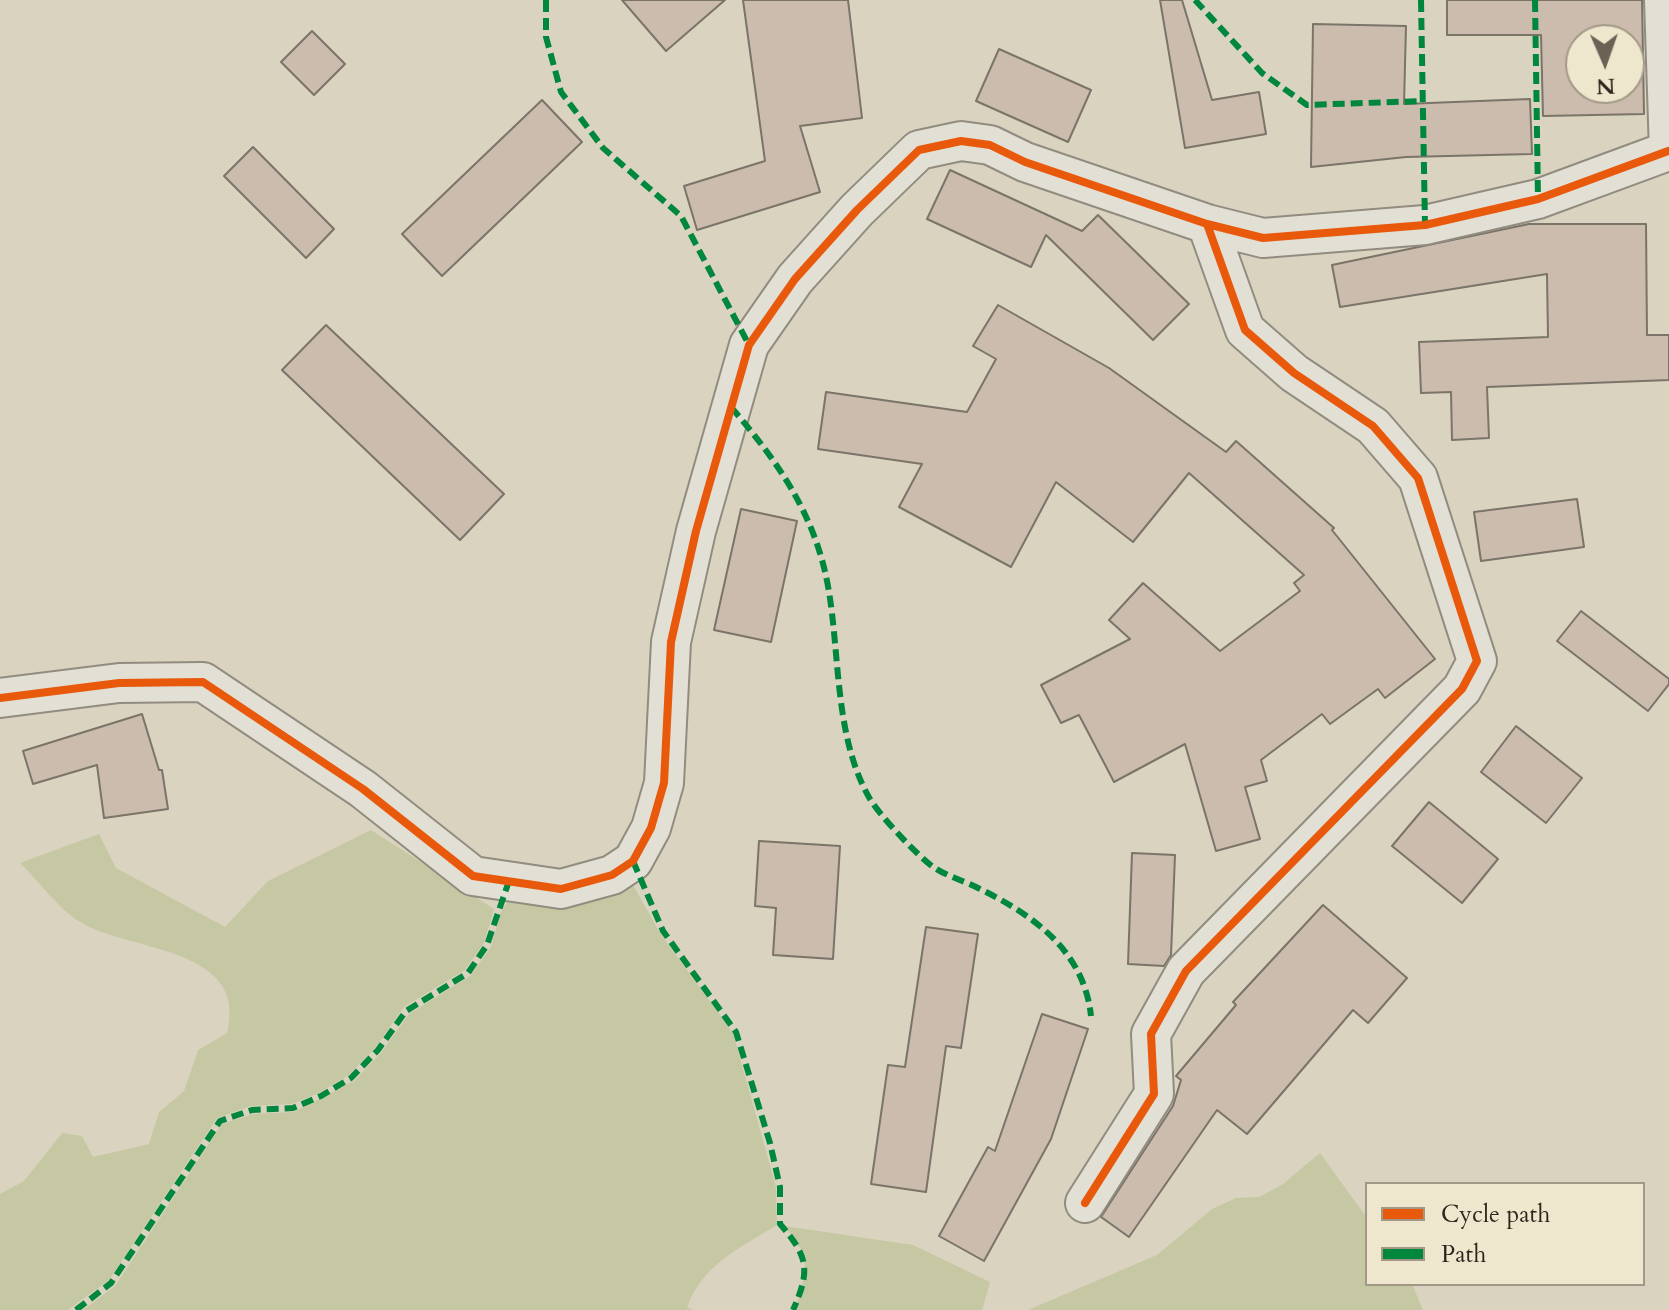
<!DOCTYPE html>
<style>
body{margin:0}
#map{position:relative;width:1669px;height:1310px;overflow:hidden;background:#dad3bf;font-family:Cardo,serif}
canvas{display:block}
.legend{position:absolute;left:1365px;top:1182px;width:280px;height:104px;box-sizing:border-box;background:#efe6ce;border:2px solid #a39887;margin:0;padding:10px 14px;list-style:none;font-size:24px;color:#32241c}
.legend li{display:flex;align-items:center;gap:16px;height:40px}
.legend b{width:40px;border:2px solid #a39887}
.north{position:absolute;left:1565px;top:24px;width:80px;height:80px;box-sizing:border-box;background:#efe6ce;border:2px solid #a39887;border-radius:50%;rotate:178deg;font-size:22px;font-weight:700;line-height:32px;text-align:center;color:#32241c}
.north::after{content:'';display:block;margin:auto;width:28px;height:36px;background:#6d6155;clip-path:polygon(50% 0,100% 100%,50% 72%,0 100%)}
</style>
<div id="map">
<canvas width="1669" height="1310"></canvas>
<ul class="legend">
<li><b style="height:10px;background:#e8590c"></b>Cycle path</li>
<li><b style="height:10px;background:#00873e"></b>Path</li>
</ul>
<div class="north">N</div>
</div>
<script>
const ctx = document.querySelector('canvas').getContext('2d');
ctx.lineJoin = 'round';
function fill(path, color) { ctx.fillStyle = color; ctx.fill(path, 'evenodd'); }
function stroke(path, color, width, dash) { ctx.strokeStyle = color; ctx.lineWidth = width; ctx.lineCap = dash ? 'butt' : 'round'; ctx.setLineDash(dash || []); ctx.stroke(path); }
fill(new Path2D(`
 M 371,830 L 494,909 L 484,943 L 465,970 L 404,1007 L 375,1048 L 349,1075 L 319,1093 L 292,1104 L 251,1106 L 217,1118 L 109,1280 L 68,1310 L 0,1310 L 0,1194 L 24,1181 L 62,1133 L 82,1136 L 93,1157 L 149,1144 L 159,1112 L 184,1091 L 198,1050 L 227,1033 C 250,947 128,951 82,923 C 59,910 39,881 20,863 L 99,834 L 116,868 L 225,927 L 268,881 Z
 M 620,879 L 633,885 L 660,933 L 733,1033 L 776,1187 L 777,1225 C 740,1248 703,1264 687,1307 L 693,1310 L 83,1310 L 115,1286 L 222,1124 L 253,1114 L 294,1112 L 354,1081 L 381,1053 L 409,1014 L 470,976 L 491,947 L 501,912 L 512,894 Z
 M 1320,1153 L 1367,1218 L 1367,1284 L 1412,1284 L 1423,1310 L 1028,1310 L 1157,1255 L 1212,1209 L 1236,1198 L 1259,1197 L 1283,1184 Z
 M 784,1226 L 913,1245 L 990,1282 L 982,1310 L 795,1310 C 807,1270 813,1259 784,1226 Z`), '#c6c8a3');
const building = new Path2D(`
 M 622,0 L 725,0 L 666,51 Z
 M 743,0 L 848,0 L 862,118 L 800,126 L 820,192 L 697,230 L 684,186 L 765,161 Z
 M 1160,0 L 1182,0 L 1212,100 L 1259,92 L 1266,134 L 1185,148 Z
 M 1447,0 L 1642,0 L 1644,114 L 1543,116 L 1541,35 L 1447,35 ZM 1581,40 L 1629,40 L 1629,88 L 1581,88 Z
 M 1313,24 L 1406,26 L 1404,104 L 1530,99 L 1532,154 L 1406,157 L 1311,167 Z
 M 312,31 L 345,64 L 314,95 L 281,62 Z
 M 999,49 L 1091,90 L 1068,142 L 976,101 Z
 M 542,100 L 582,142 L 442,276 L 402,234 Z
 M 253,147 L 334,229 L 306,258 L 224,176 Z
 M 950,170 L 1082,231 L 1098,215 L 1189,304 L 1153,340 L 1046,235 L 1031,267 L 927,219 Z
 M 1529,224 L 1646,224 L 1647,335 L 1669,335 L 1669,380 L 1487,387 L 1489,438 L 1452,440 L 1451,392 L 1421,393 L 1419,342 L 1548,337 L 1547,274 L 1340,307 L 1332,265 Z
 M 998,305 L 1109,368 L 1226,452 L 1236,441 L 1334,528 L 1332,530 L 1435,659 L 1385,698 L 1378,689 L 1330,724 L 1322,714 L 1261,760 L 1267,781 L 1245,787 L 1260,839 L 1216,851 L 1185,744 L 1114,782 L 1079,715 L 1061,723 L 1041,685 L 1130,639 L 1109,620 L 1143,583 L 1220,651 L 1300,591 L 1294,583 L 1304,575 L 1189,473 L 1133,542 L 1056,482 L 1011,567 L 899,507 L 922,464 L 818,449 L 826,392 L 967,412 L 996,359 L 973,346 Z
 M 326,325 L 504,494 L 460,540 L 282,370 Z
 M 1577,499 L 1584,547 L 1481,561 L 1474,512 Z
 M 741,509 L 797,521 L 771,642 L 714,630 Z
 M 1581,611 L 1669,679 L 1669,684 L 1648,711 L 1557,641 Z
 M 142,714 L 159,770 L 162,770 L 168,809 L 104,818 L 97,765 L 33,784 L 23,751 Z
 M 1516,726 L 1582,778 L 1546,823 L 1481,772 Z
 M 1429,802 L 1498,859 L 1462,903 L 1392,846 Z
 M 759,841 L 840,846 L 833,959 L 773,955 L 776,908 L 755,906 Z
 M 1132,853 L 1175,855 L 1171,955 L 1164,966 L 1128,964 Z
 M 1323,905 L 1407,978 L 1368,1023 L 1353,1010 L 1247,1134 L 1217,1110 L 1129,1237 L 1101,1217 L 1173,1106 L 1181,1080 L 1176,1076 L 1236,1005 L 1233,1002 Z
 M 926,927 L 978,934 L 961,1048 L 946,1046 L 926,1192 L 871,1184 L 888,1065 L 905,1067 Z
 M 1042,1014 L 1088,1029 L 1051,1139 L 984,1261 L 939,1236 L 988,1147 L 995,1151 Z`);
fill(building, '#ccbcad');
stroke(building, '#7a7469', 2);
const minor = new Path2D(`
 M 1664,0 L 1669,152
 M 0,698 L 119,683 L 203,682 L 363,789 L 473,876 L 561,889 L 612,875 L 633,861 L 651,828 L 664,783 L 671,642 L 696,531 L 749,345 L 795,279 L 857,210 L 919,150 L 961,141 L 990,145 L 1025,162 L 1207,224 L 1263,238 L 1425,225 L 1538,199 L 1668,151
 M 1085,1203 L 1154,1094 L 1151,1034 L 1186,971 L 1462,689 L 1477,661 L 1418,478 L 1373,426 L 1294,373 L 1245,330 L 1207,224`);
stroke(minor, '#918c7f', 42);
stroke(minor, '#e2dfd5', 38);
stroke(new Path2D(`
 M 546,0 L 546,37 L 561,92 L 603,148 L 681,216 L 749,345
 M 1195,0 L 1262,73 L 1307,105 L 1423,101
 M 1421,0 L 1425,225
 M 1535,0 L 1538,199
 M 731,407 C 779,463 817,517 829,592 C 840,659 835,739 870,799 C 880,816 916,854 932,866 C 944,875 962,880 976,887 C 1032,914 1084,950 1091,1016
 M 633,861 L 663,931 L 736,1032 L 770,1143 L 780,1187 L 780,1224 C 808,1256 811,1270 793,1310
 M 76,1310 L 111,1283 L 220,1121 L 252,1110 L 293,1108 L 321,1096 L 351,1078 L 378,1050 L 406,1011 L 468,973 L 487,945 L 509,881`), '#00873e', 6, [12, 6]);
stroke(new Path2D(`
 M 0,698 L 119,683 L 203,682 L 363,789 L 473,876 L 561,889 L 612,875 L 633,861 L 651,828 L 664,783 L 671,642 L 696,531 L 749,345 L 795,279 L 857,210 L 919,150 L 961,141 L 990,145 L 1025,162 L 1207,224 L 1263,238 L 1425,225 L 1538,199 L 1668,151
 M 1085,1203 L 1154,1094 L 1151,1034 L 1186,971 L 1462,689 L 1477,661 L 1418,478 L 1373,426 L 1294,373 L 1245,330 L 1207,224`), '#e8590c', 8);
</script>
